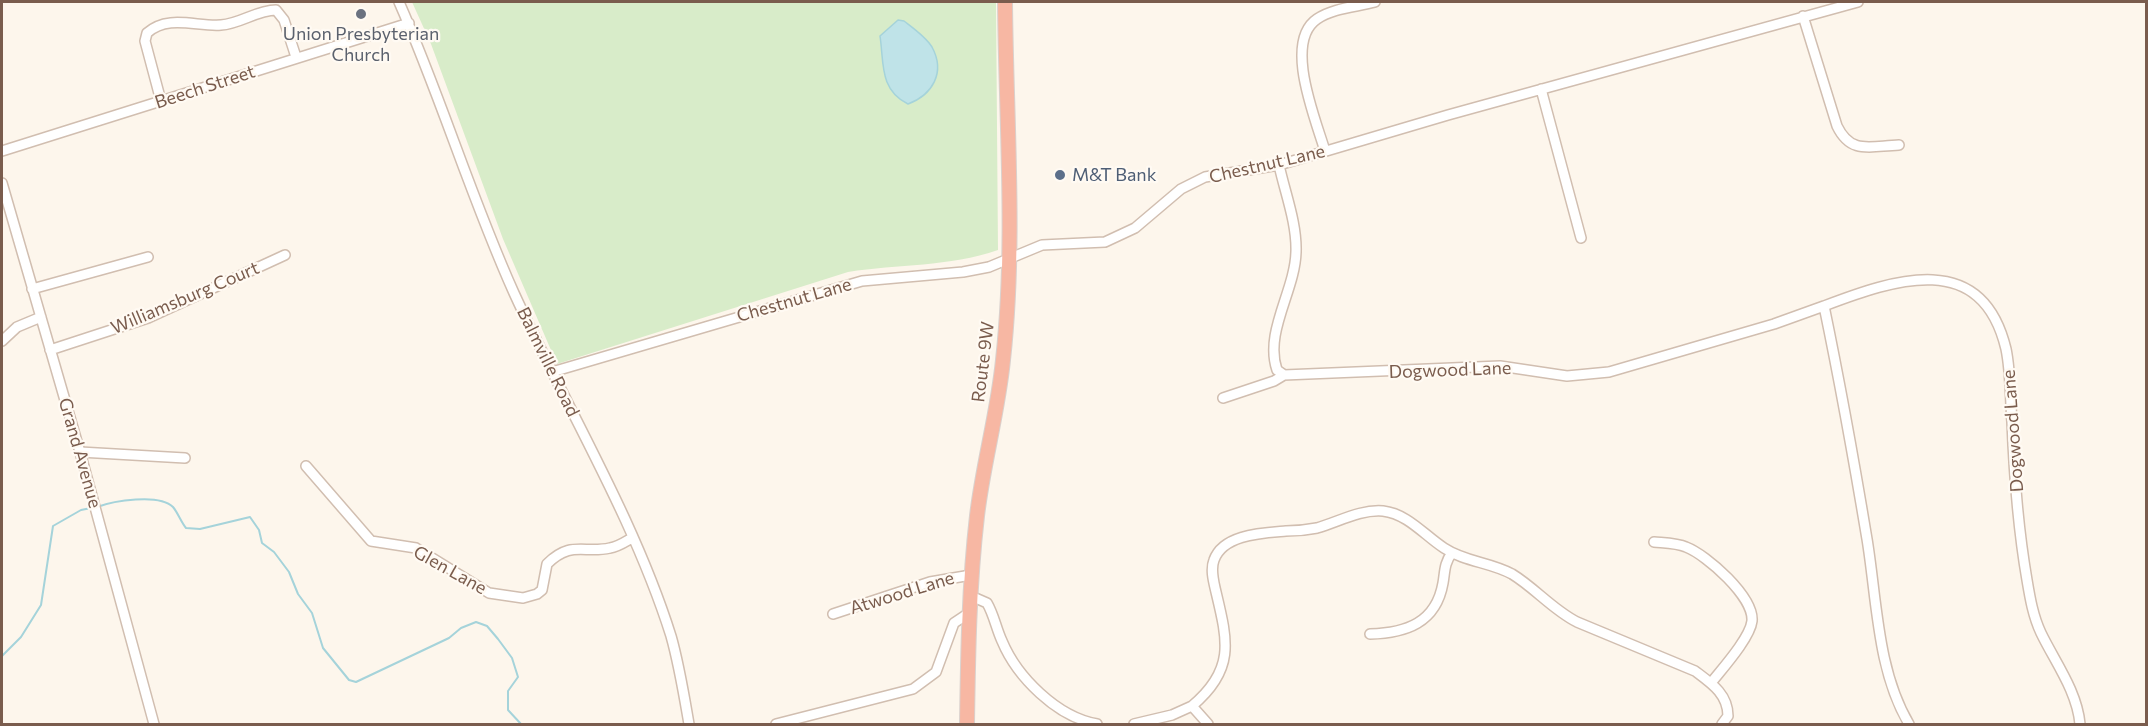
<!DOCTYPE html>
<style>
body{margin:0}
#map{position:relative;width:2148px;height:726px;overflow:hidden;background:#fdf6ec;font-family:Commissioner,sans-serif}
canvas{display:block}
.frame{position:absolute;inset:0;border:3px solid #7a5c4d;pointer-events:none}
</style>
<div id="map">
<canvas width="2148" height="726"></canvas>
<div class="frame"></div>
</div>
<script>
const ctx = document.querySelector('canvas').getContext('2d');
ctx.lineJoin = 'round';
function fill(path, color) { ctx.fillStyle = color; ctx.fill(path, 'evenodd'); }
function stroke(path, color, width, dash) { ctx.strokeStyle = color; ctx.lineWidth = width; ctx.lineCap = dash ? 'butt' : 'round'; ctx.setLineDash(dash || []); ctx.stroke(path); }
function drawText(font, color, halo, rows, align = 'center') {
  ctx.font = font + ' Commissioner,sans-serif'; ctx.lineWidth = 4.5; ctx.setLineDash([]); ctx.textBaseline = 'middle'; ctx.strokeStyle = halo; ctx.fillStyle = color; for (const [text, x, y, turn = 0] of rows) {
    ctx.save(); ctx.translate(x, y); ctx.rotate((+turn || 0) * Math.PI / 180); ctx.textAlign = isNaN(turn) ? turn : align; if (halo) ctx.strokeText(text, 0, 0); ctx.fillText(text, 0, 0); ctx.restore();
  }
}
fill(new Path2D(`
 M 412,2 L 996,2 L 998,250 C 949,267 898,264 848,272 L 557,364 L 503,239 L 431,44 Z`), '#d8ecc9');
const water = new Path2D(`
 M 898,20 L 904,21 C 913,28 926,37 932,47 C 946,73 932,95 908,104 C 879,90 884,62 880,36 Z`);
fill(water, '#bfe3e8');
stroke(water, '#a5d3da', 1.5);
stroke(new Path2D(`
 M 97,507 C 113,501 159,493 173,507 C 178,513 181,522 186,528 L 200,529 L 250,517 L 259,530 L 262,543 L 274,552 L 289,572 L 298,594 L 312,613 L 323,648 L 349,680 L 356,682 L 449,638 L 461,628 L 476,622 L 487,626 L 498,639 L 512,658 L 518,677 L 508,691 L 508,710 L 521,724
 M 2,656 L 21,637 L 41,605 L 53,526 L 81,510 L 91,508`), '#a5d3da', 2);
const minor = new Path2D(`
 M 399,2 C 441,97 471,198 514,293 C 566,407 633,516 671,636 C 679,664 684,695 689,724
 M 1803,16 L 1837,126 C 1851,155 1870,146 1899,145
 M 1541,89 L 1581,238
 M 161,101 L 145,41 L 147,33 C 168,14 197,27 221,25 C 240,24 257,10 276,10 L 284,20 L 296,57
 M 2,151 L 409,23
 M 1325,151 C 1316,120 1283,42 1317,19 C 1333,8 1356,7 1375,2
 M 1279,165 C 1285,193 1297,223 1296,252 C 1295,291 1264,332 1277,370 L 1284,375 L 1500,366 L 1567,376 L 1609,372 L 1774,324 L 1824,306
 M 2,183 L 80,452 L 154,724
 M 32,289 L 148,257
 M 2,341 L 17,327 L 41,317
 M 50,350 L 148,318 L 285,255
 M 552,372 L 862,281 L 963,272 L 989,267 L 1042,245 L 1105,242 L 1135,228 L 1181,189 L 1205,177 L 1279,165 L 1448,115 L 1858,2
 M 1223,398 L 1274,381 L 1284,375
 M 80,452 L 185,458
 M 306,466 L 371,541 L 416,548 L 489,593 L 523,598 L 537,594 L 542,590 L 547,564 C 571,540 584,554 610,548 C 618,547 625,542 632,538
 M 1654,542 C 1665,543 1677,543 1686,547 C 1707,555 1754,597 1752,621 C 1750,638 1722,669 1711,683
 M 971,596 L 987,603 C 994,615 996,628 1002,641 C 1017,677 1057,717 1097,724
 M 833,614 L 930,582 L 971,575
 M 1370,634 C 1406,633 1436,623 1443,583 C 1445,572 1444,563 1452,553
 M 1192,706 C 1235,670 1228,642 1216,592 C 1214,583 1210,570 1214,560 C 1223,534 1263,533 1286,531 C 1296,531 1307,530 1317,528 C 1338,522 1361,509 1383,511 C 1408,514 1424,535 1444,548 C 1465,562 1490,562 1512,574 C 1535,588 1553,610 1577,622 L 1695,671 C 1711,683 1728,694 1728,716 L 1722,724
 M 776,724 L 913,689 L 936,672 L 954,623 L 969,613
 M 1134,724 L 1172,715 L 1192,706 L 1208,724
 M 1909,724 C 1877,670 1877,600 1867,539 C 1854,461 1840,383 1824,306 C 1895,279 1982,249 2006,349 C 2011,373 2010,398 2012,422 C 2014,474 2018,528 2027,580 C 2030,598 2033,616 2041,633 C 2055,662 2077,691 2080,724`);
const highway = new Path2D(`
 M 967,724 C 968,655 969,585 977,516 C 983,464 998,412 1003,360 C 1016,242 1006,120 1005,2`);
stroke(minor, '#d1beb0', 12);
stroke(highway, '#dad1cd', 16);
stroke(minor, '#fff', 9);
stroke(highway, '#f7b7a3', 14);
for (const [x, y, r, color] of [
 [361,14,6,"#6b7280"],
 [1060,175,6,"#5c6f8a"]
]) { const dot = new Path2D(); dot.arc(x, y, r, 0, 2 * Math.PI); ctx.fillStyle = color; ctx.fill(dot); stroke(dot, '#fffaf3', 2); }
drawText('18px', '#5b616d', '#fffaf3', [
 ["Union Presbyterian",361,34],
 ["Church",361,55]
]);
drawText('18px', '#7a5c4d', '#fffaf3', [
 ["Beech Street",205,87,-18],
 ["Chestnut Lane",1267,164,-13],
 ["Williamsburg Court",185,298,-23],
 ["Chestnut Lane",794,300,-16],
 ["Balmville Road",548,362,64],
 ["Route 9W",983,362,-83],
 ["Dogwood Lane",1450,370,-2],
 ["Dogwood Lane",2013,431,-94],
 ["Grand Avenue",80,453,74],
 ["Glen Lane",450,570,29],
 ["Atwood Lane",902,593,-17]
]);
drawText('18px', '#4e5e75', '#fffaf3', [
 ["M&T Bank",1072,175]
], 'left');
</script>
